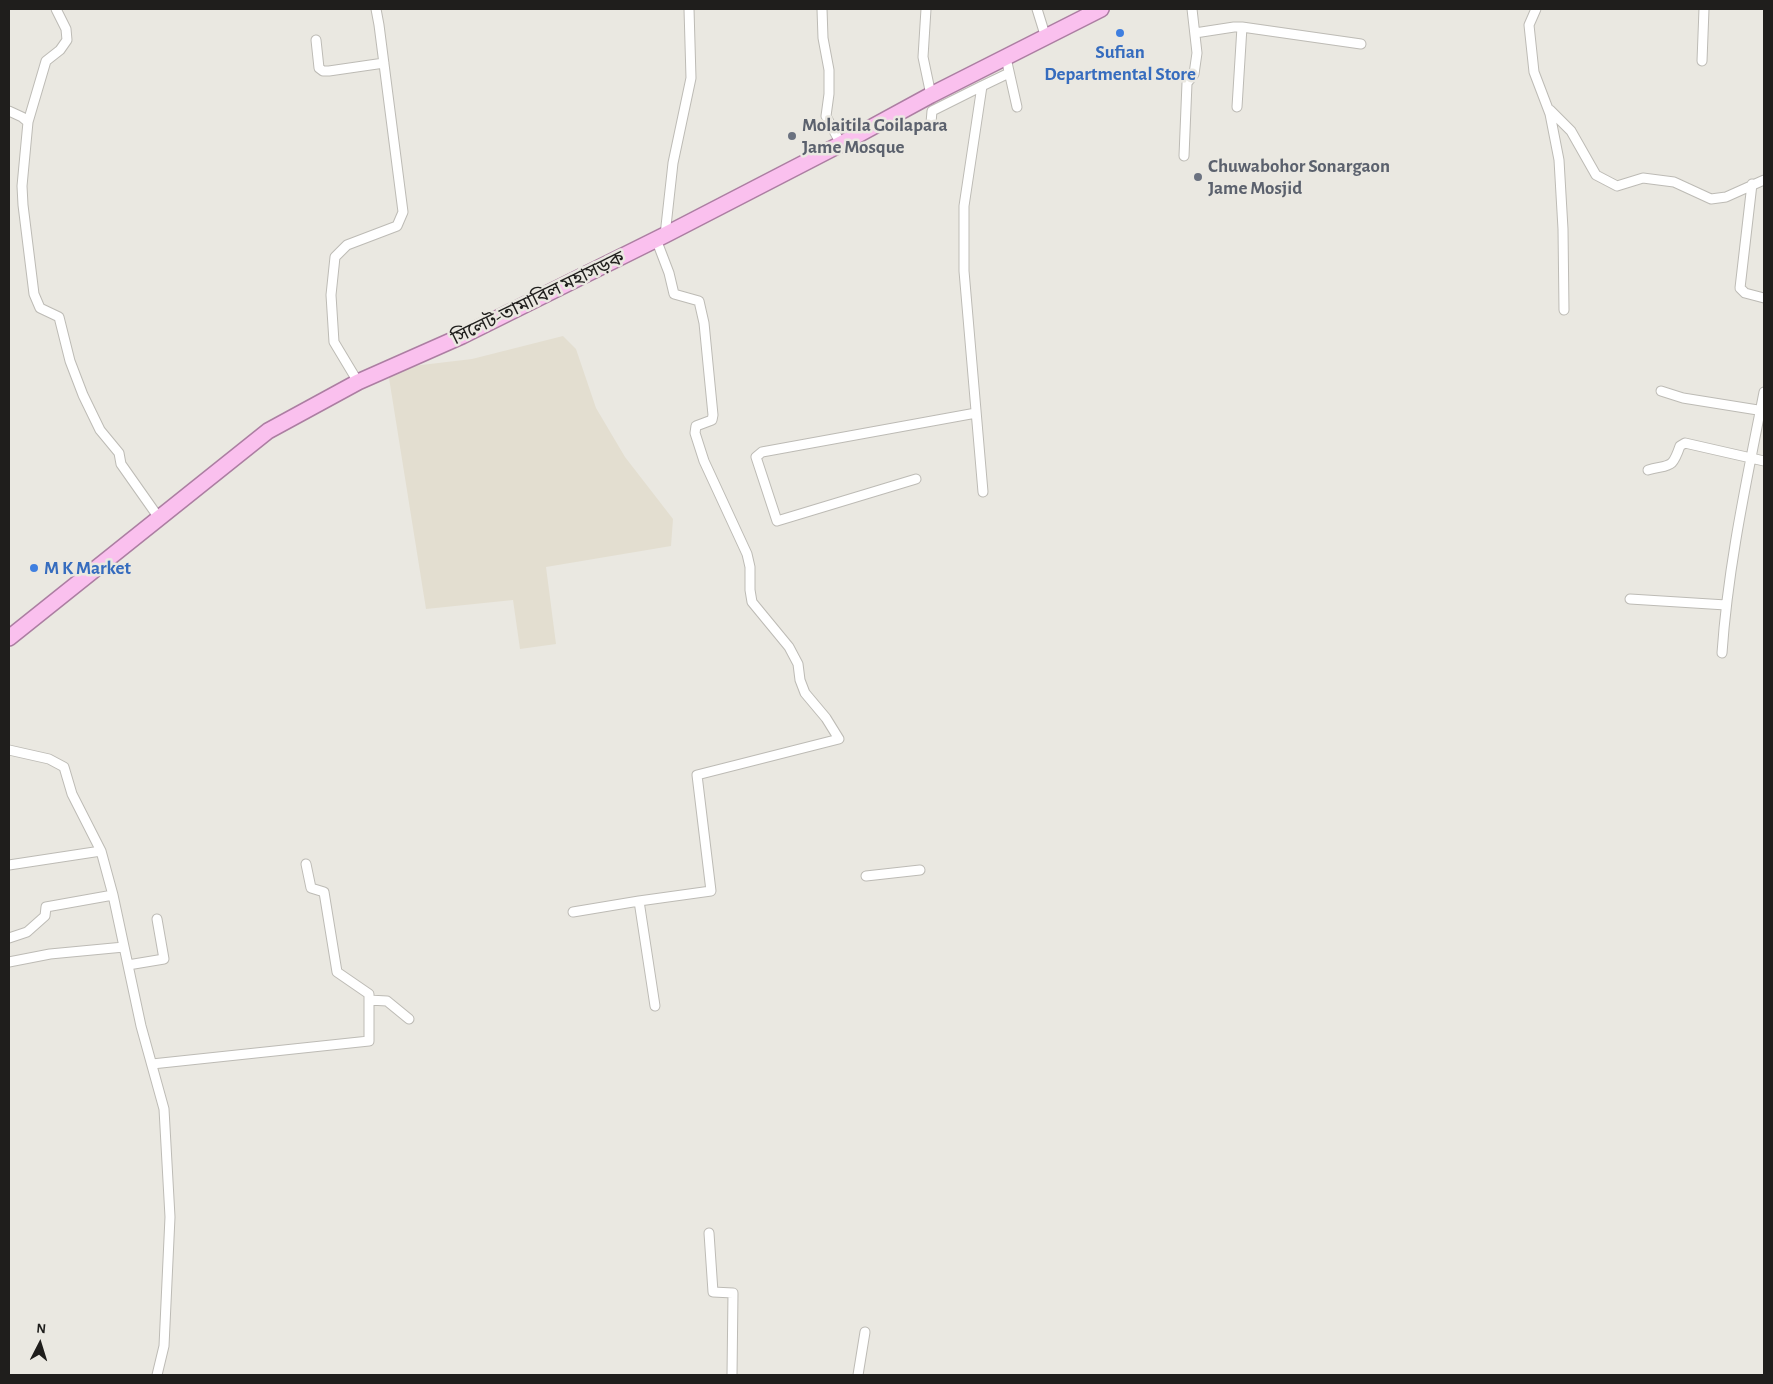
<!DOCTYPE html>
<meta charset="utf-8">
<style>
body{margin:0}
#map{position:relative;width:1773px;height:1384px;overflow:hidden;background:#eae8e1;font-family:"Alegreya Sans",sans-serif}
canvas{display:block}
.frame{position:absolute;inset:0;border:10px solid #1f1e1c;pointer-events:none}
.north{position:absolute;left:15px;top:1319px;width:50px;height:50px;-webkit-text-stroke:4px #eae8e1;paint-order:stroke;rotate:5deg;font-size:14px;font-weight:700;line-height:20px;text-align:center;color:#1f1e1c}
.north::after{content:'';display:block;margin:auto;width:18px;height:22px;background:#1f1e1c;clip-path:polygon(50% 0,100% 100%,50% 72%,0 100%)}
</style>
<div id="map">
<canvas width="1773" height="1384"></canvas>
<div class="frame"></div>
<div class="north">N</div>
</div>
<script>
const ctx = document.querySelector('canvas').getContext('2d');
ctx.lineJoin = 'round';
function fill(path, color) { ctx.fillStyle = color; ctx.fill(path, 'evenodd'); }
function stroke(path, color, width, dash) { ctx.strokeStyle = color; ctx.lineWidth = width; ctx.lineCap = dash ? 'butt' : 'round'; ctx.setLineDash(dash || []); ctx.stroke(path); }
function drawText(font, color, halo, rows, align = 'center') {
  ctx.font = font + ' "Alegreya Sans","Noto Sans Bengali",sans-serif'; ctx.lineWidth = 5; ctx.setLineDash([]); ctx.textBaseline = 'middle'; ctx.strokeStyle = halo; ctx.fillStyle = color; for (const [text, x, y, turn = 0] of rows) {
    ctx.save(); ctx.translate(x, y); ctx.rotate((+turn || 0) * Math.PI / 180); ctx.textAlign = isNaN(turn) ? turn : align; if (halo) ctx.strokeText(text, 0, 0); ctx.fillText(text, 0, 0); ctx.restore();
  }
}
fill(new Path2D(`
 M 563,336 L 576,349 L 596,408 L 625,457 L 673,519 L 671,546 L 546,567 L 556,644 L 520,649 L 513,600 L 426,609 L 389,378 L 391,375 L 413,366 L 472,359 Z`), '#e3ded0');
const minor = new Path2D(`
 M 822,9 L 823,38 L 829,70 L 829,94 L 826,116 L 841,144
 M 926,9 L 923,57 L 931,95
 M 1037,9 L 1046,38
 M 1536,9 L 1529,25 L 1534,72 L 1550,114 L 1559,160 L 1563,229 L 1564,310
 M 1195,33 L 1234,27 L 1242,27 L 1361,44
 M 316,40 L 319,68 L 323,71 L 329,71 L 384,63
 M 1006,58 L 1017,107
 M 1702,61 L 1704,9
 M 1237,107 L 1242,27
 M 1550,110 L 1571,131 L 1596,175 L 1617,186 L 1643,178 L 1674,182 L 1711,199 L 1726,197 L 1764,180
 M 9,111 L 22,117 L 28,122 L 22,186 L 23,205 L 34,294 L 40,308 L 59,317 L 70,361 L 83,395 L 100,430 L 119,453 L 121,464 L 159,518
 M 28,122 L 46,61 L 60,50 L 67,40 L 66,29 L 56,9
 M 931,123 L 932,111 L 982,86
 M 1184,156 L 1187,83 L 1194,74 L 1197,53 L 1192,9
 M 1752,184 L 1740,288 L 1745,293 L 1764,298
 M 665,235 L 673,163 L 691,78 L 689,9
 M 358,382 L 334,342 L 331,295 L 335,257 L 347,245 L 397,226 L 403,212 L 379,25 L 376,9
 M 1661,391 L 1683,398 L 1764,411
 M 1648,470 C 1671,464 1672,469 1680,446 L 1685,443 L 1764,461
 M 916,479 L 777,521 L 756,457 L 762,452 L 976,413
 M 983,492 L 964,271 L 964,206 L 982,86 L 1009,73
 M 1630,599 L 1726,605
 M 1722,653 C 1728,565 1747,479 1764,392
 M 9,750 L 49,759 L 64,767 L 72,794 L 101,851 L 113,895 L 141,1026 L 164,1109 L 170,1217 L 164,1346 L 157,1375
 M 9,865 L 101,851
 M 866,876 L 920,870
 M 573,912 L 639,901
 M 9,938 L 27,932 L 45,916 L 46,907 L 113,895
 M 9,962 L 50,954 L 124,947
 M 128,965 L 164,959 L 157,919
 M 369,1000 L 387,1001 L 409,1019
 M 655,1006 L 639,901 L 711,891 L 697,775 L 839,739 L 826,718 L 805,693 L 800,680 L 798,664 L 789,647 L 752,602 L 750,590 L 750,567 L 747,554 L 704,461 L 695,433 L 696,426 L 712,420 L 713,415 L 704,323 L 699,301 L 674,294 L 669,273 L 656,239
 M 152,1064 L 369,1041 L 369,994 L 337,972 L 324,892 L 311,888 L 306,864
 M 709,1233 L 713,1292 L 733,1293 L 732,1375
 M 858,1375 L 865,1332`);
const trunk = new Path2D(`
 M 9,638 L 268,431 L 358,382 L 462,336 L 665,235 L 841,144 L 931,95 L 1101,9`);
stroke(minor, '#bdbbb5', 11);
stroke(trunk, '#ac7ea2', 18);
stroke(minor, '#fff', 9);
stroke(trunk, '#fac0ee', 15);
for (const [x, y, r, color] of [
 [1120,33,5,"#3f7fe0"],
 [792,136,5,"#6b7280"],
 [1198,177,5,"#6b7280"],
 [34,568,5,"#3f7fe0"]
]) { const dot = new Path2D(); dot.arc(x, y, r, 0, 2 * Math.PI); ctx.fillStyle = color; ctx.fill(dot); stroke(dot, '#eae8e1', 2); }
drawText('bold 19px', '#366cbe', '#eae8e1', [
 ["Sufian",1120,52],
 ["Departmental Store",1120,74],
 ["M K Market",44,568,"left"]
]);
drawText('bold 19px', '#5b616d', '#eae8e1', [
 ["Molaitila Goilapara",802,125],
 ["Jame Mosque",802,147],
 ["Chuwabohor Sonargaon",1208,166],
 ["Jame Mosjid",1208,188]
], 'left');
drawText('19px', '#1f1e1c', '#eae8e1', [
 ["সিলেট-তামাবিল মহাসড়ক",538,298,-26]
]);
</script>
